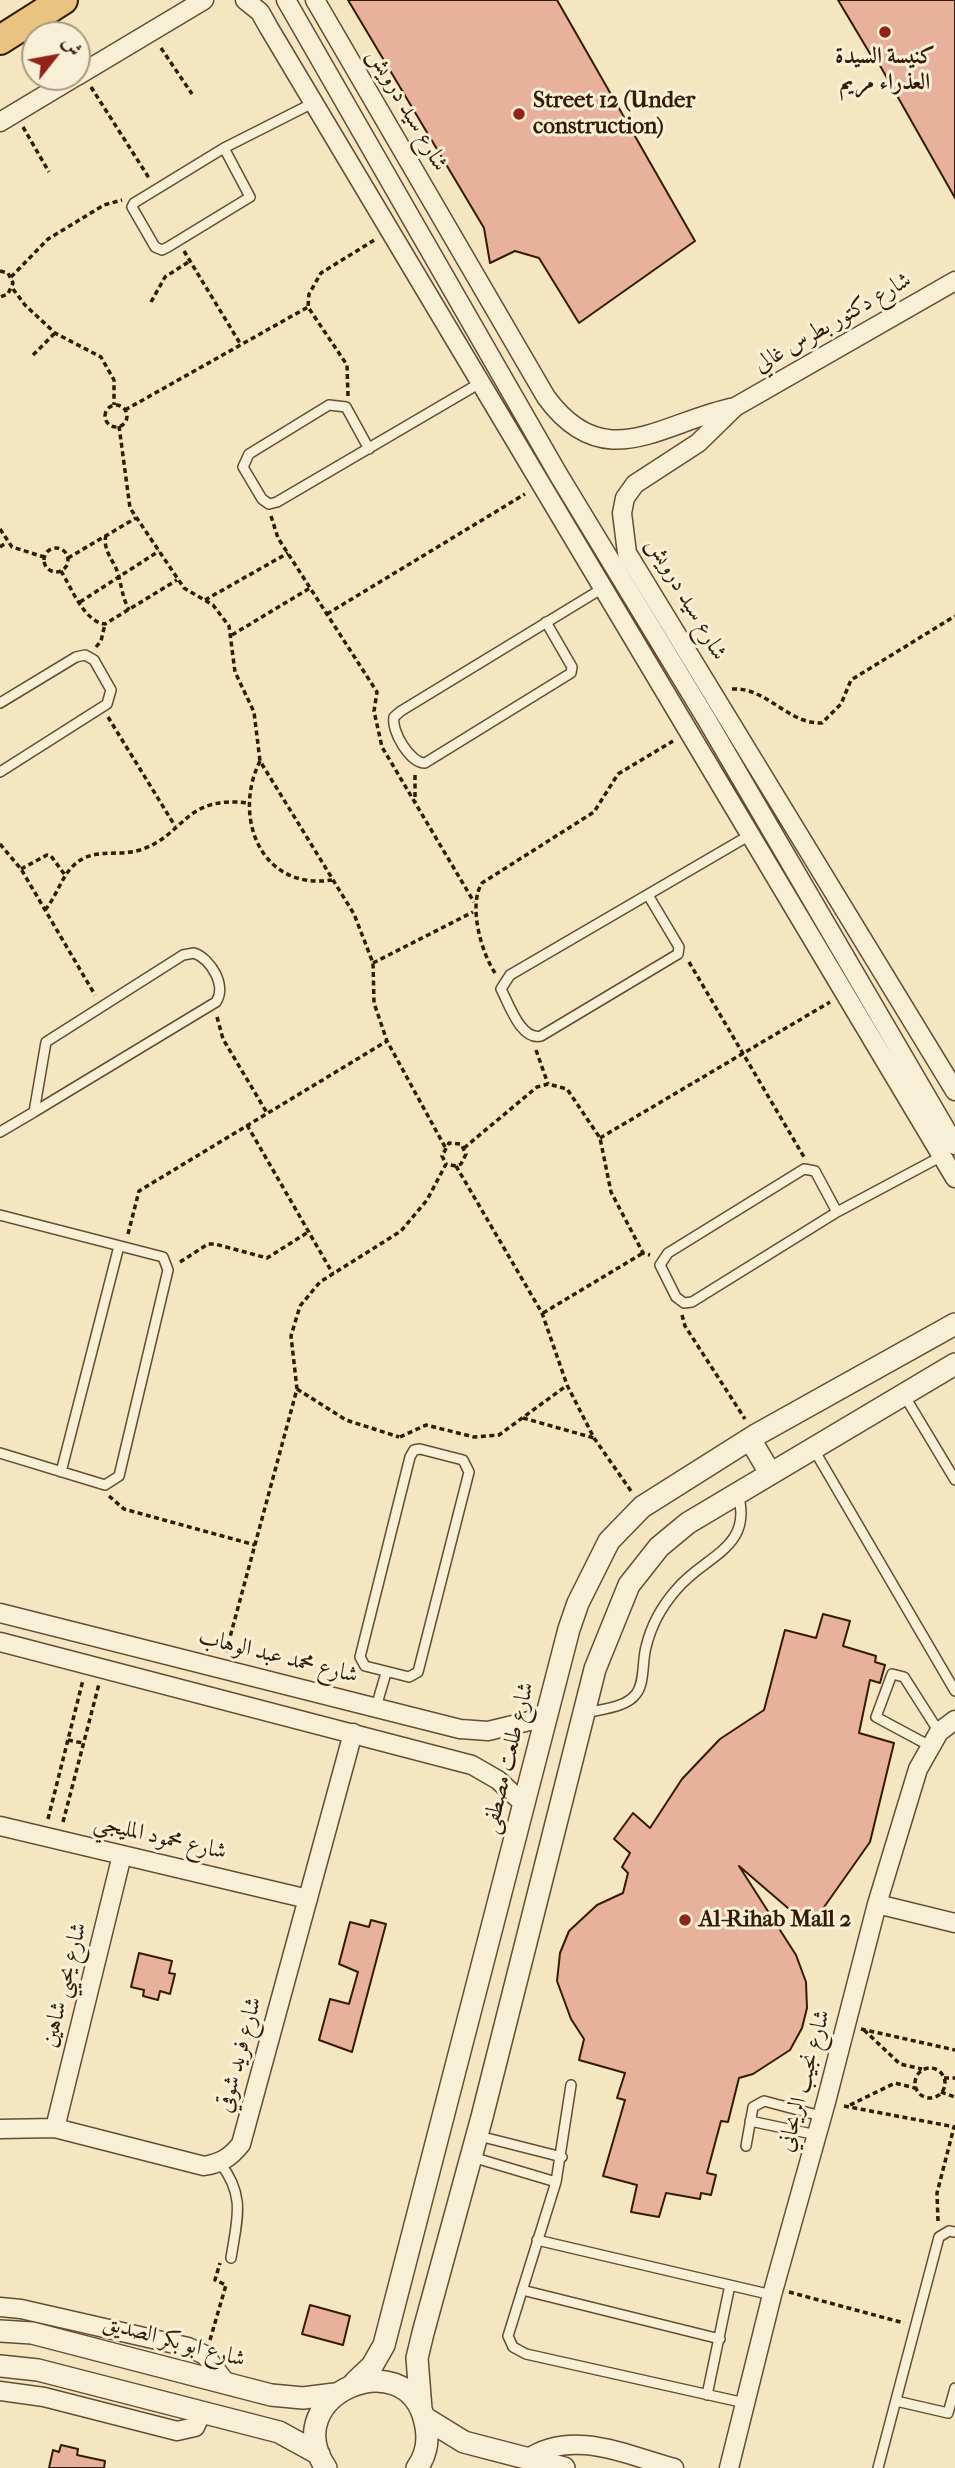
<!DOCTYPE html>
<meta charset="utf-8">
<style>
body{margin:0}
#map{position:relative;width:955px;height:2468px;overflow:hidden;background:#f4e6c1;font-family:"IM FELL French Canon",Amiri,serif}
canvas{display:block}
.north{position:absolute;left:21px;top:21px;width:70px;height:70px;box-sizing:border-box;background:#f8efd7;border:2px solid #aa9a83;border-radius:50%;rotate:59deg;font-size:19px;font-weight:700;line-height:28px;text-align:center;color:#351a06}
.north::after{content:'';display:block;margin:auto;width:24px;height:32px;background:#8f2418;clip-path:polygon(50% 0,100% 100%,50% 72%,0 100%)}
</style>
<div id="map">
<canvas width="955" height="2468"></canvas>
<div class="north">ش</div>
</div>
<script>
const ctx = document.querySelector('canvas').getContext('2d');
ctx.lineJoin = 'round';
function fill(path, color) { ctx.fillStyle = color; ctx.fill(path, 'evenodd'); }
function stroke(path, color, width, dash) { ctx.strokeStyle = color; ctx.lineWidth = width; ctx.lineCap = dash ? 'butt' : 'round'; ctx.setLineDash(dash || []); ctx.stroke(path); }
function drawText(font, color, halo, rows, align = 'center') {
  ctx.font = font + ' "IM FELL French Canon",Amiri,serif'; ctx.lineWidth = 6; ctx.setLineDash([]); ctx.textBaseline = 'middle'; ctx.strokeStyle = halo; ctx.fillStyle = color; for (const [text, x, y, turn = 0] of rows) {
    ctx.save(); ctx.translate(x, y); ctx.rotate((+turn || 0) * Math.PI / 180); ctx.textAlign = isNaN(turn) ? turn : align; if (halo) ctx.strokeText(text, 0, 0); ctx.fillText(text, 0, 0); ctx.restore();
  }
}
const building = new Path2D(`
 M 348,0 L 557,0 L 695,241 L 579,323 L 539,258 L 515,251 L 490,263 L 484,228 Z
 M 838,0 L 955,0 L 955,198 L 874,55 L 872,57 Z
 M 823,1614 L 850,1621 L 843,1646 L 876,1656 L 875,1662 L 885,1665 L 880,1683 L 870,1680 L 859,1733 L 894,1743 L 870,1842 L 810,1927 L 739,1866 L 796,1955 L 806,1982 L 807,2008 L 802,2028 L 790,2050 L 753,2074 L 739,2078 L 728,2122 L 721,2121 L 707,2173 L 716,2175 L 711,2195 L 701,2193 L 700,2199 L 666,2193 L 659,2217 L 631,2212 L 637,2185 L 603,2176 L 625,2100 L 617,2098 L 625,2073 L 579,2060 L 584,2039 L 571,2019 L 557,1981 L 560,1953 L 569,1931 L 597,1905 L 623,1893 L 628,1873 L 622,1867 L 630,1853 L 614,1839 L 633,1813 L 650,1828 L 682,1779 L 720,1739 L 764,1710 L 785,1630 L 816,1638 Z
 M 371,1920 L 386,1924 L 352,2052 L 319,2040 L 330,1999 L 349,2004 L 358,1972 L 339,1964 L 350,1922 L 369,1927 Z
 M 139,1953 L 172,1961 L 169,1973 L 175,1974 L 170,1994 L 160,1991 L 158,2000 L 143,1996 L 144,1990 L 131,1987 Z
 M 310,2305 L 350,2316 L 343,2345 L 302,2334 Z
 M 61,2445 L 78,2449 L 77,2455 L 105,2461 L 104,2468 L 49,2468 L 53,2450 L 59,2452 Z`);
fill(building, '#e7b19c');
stroke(building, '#351a06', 2);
const service = new Path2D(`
 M 224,148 L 250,197 L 168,247 L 162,250 L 155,247 L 132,207 L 134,203 Z
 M 224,148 L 313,103
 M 369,449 L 346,407 L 329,405 L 249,454 L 243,467 L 262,499 L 269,504 L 277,502 L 480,383
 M 546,622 L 572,667 L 571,673 L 425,763 C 410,763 391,731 394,717 L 401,711 L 603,588
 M 0,703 L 76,657 L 85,655 L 94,660 L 111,690 L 107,704 L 0,772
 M 648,895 L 679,947 L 678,954 L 541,1036 C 521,1041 509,1004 501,989 L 510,975 L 750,835
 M 194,953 C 211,959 227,986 216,1002 L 34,1112 L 46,1042 L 183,955 Z
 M 0,1132 L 34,1112
 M 837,1212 L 815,1171 L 804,1169 L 668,1253 L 660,1265 L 676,1297 L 684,1303 L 692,1302 L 837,1212 L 942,1156
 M 0,1215 L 163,1257 L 168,1270 L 119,1476 L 105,1485 L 0,1453
 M 904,1395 L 955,1480
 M 813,1448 L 955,1691
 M 420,1449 L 463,1460 L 469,1472 L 418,1672 L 409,1677 L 365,1666 L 360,1657 L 410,1457 L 414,1450 Z
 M 61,1472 L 119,1246
 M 376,1707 L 386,1673
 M 586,1713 C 600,1709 626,1708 636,1694 C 645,1683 642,1661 646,1647 C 651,1626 662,1606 676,1590 C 703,1556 754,1549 738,1494
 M 930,1746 L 876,1717 L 892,1674 L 904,1677 L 939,1732
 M 571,2085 L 556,2182 L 508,2336 L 513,2347 L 526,2354 L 745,2403
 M 750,2121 L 817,2135
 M 479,2136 L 562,2157
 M 746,2146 L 753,2107 L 764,2101 L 821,2116
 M 472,2157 L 556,2182
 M 220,2163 C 246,2196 237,2219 231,2258
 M 537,2240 L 772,2295
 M 522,2290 L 720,2339
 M 707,2395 L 730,2285
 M 896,2401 L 948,2413 L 955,2388
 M 878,2468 L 939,2237 L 949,2231 L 955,2232`);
const minor = new Path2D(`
 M 245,0 L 260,12 L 269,28 L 955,1178
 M 286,0 L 558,474 L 707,720 L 955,1145
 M 315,0 L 546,397 C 605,478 663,421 735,407 L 955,281
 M 77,76 L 204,0
 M 0,122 L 75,77
 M 735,407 L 698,443 L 635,484 L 625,498 L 622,513 L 627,553 L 955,1091
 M 0,1613 L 460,1729 L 488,1731 L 546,1717
 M 0,1642 L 472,1765 L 498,1780 L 524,1804
 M 0,1826 L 308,1899
 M 877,1904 L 955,1923
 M 55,2128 L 122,1855
 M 0,2129 L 55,2128 L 204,2166 C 221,2163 230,2158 241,2144 L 353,1733
 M 0,2307 L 21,2309 L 188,2347 L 205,2355 L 226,2383
 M 0,2391 L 44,2397 L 177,2431 L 195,2427 L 202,2412
 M 527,2459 C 572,2428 626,2455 674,2468
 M 729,2468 L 772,2295 L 826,2102 L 877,1904 L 918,1769 L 939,1732 L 955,1720`);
const tertiary = new Path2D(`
 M 750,1439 L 770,1473
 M 0,2331 L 32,2333 L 271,2395 L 303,2398 L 335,2394
 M 0,2366 L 38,2370 L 279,2432 L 319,2454
 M 355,2382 L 372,2366 L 384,2345 L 569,1629 L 578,1603 L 609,1541 L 642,1507 L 756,1435 L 955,1324
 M 421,2409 L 417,2358 L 423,2333 L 482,2117 L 595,1669 L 629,1585 L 659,1547 L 688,1523 L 955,1364
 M 425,2418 L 464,2442 L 564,2468
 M 326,2468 C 276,2395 407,2340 425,2422 C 429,2438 427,2454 417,2468`);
const primary = new Path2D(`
 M 0,40 L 63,0`);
stroke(service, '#654d35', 12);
stroke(minor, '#654d35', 21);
stroke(tertiary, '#654d35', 24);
stroke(primary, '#351a06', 32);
stroke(new Path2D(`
 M 161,48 L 192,94
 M 91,87 L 149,178
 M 23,127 L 49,172
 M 184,251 L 241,345
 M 0,271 L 8,273 L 13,283 L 8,294 L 0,297
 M 11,277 L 48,239 L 104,205 L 122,200
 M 13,289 L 25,305 L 55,333 L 101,357 L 114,380 L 114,405
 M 151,302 L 165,277 L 190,261
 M 33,355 L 55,333
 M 348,396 L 347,365 L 308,307 L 309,294 L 321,273 L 376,239
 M105 416a11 11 0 1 1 22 0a11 11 0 1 1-22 0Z
 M 125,410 L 308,307
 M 119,426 L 130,508 L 184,588 L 213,605 L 229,626 L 235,672 L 254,712 L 260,761 L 354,914 L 373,963 L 374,1003 L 387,1041 L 445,1147
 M 271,516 L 278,538 L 377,692 L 374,711 L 382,747 L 474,902
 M 0,529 L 12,547 L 44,557
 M 106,535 C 102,552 116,562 119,577 C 122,590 123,598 129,610
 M 0,547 L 7,542
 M44 560a12 12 0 1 1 24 0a12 12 0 1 1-24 0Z
 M 68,558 L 136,518
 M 61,571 C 71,587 84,622 105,624 L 177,580
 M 205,600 L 288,553
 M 80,602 L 159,551
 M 327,614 L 525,494
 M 232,635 L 310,588
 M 96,647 L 101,641 L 105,624
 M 732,689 C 767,687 787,724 822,723 L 841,704 L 851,680 L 955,616
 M 108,717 L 175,826
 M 260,761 C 232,817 261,891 332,880
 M 415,775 L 415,803
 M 0,844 L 21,869 L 95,995
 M 21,869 L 47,855 L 51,856 L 65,875
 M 45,910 C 57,896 61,877 74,865 C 93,847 117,857 140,850 C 186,835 183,795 249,803
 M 689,962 L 804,1157
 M 373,963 L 473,912
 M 495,973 C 481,952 468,905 482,883 L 594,812 L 618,774 L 673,741
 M 217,1017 L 223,1039 L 267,1113
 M 536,1050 L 548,1084
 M 247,1125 L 333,1274
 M 600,1138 L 830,1002
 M 464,1148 L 537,1087 L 548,1084 L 567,1089 L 600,1138 L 611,1192 L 643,1253 L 650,1255
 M 456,1166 L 542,1313 L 567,1385 L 594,1438 L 631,1491
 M 128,1234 L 139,1191 L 387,1041
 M 180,1262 L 208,1244 L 215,1244 L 267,1258 L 310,1231
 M 543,1313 L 643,1253
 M 682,1315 L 685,1326 L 745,1419
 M 297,1389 L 346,1420 L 399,1437
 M 523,1418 L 594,1438
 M 400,1437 L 426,1425 L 474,1437 L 499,1435 L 566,1386
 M 109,1496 L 124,1509 L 255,1545
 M 226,1652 L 297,1389 L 291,1336 L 300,1306 L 320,1282 L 401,1231 L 427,1200 L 446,1164 L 442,1156 L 449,1143 L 461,1144 L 466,1154 L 461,1164 L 456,1166 L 446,1164
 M 68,1740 L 83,1743
 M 48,1819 L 83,1680
 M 63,1822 L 99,1684
 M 861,2029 L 955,2050
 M 864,2030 L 900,2064 L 922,2069
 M915 2083a15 15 0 1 1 30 0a15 15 0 1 1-30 0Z
 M 944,2078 L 955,2078
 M 941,2092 L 955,2097
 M 850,2105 L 895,2083 L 915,2088
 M 844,2106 L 955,2127
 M 938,2221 L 937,2193 L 954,2127
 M 789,2292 L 904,2323
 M 210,2340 L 226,2285 L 215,2280 L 220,2263`), '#351a06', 3.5, [5, 3.5]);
stroke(service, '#f8efd7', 9);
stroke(minor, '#f8efd7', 18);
stroke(tertiary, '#f8efd7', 21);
stroke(primary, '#eac380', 28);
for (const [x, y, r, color] of [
 [885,32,7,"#8f2418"],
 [519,114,7,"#8f2418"],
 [685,1920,7,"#8f2418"]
]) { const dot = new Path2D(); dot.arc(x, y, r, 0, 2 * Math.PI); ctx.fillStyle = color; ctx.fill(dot); stroke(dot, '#f8efd7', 2.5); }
drawText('bold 23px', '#351a06', '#f8efd7', [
 ["كنيسة السيدة",885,57,"center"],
 ["العذراء مريم",885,83,"center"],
 ["Street 12 (Under",533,101],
 ["construction)",533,127],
 ["Al-Rihab Mall 2",699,1920]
], 'left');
drawText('23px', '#351a06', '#f8efd7', [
 ["شارع سيد درويش",407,110,60],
 ["شارع دكتور بطرس غالي",833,323,-30],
 ["شارع سيد درويش",686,599,60],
 ["شارع محمد عبد الوهاب",278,1657,14],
 ["شارع طلعت مصطفى",509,1758,-76],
 ["شارع محمود المليجي",160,1838,13],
 ["شارع يحيي شاهين",65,1985,-76],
 ["شارع فريد شوقي",240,2055,-75],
 ["شارع نجيب الريحاني",805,2081,-75],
 ["شارع ابو بكر الصديق",174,2342,15]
]);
</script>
